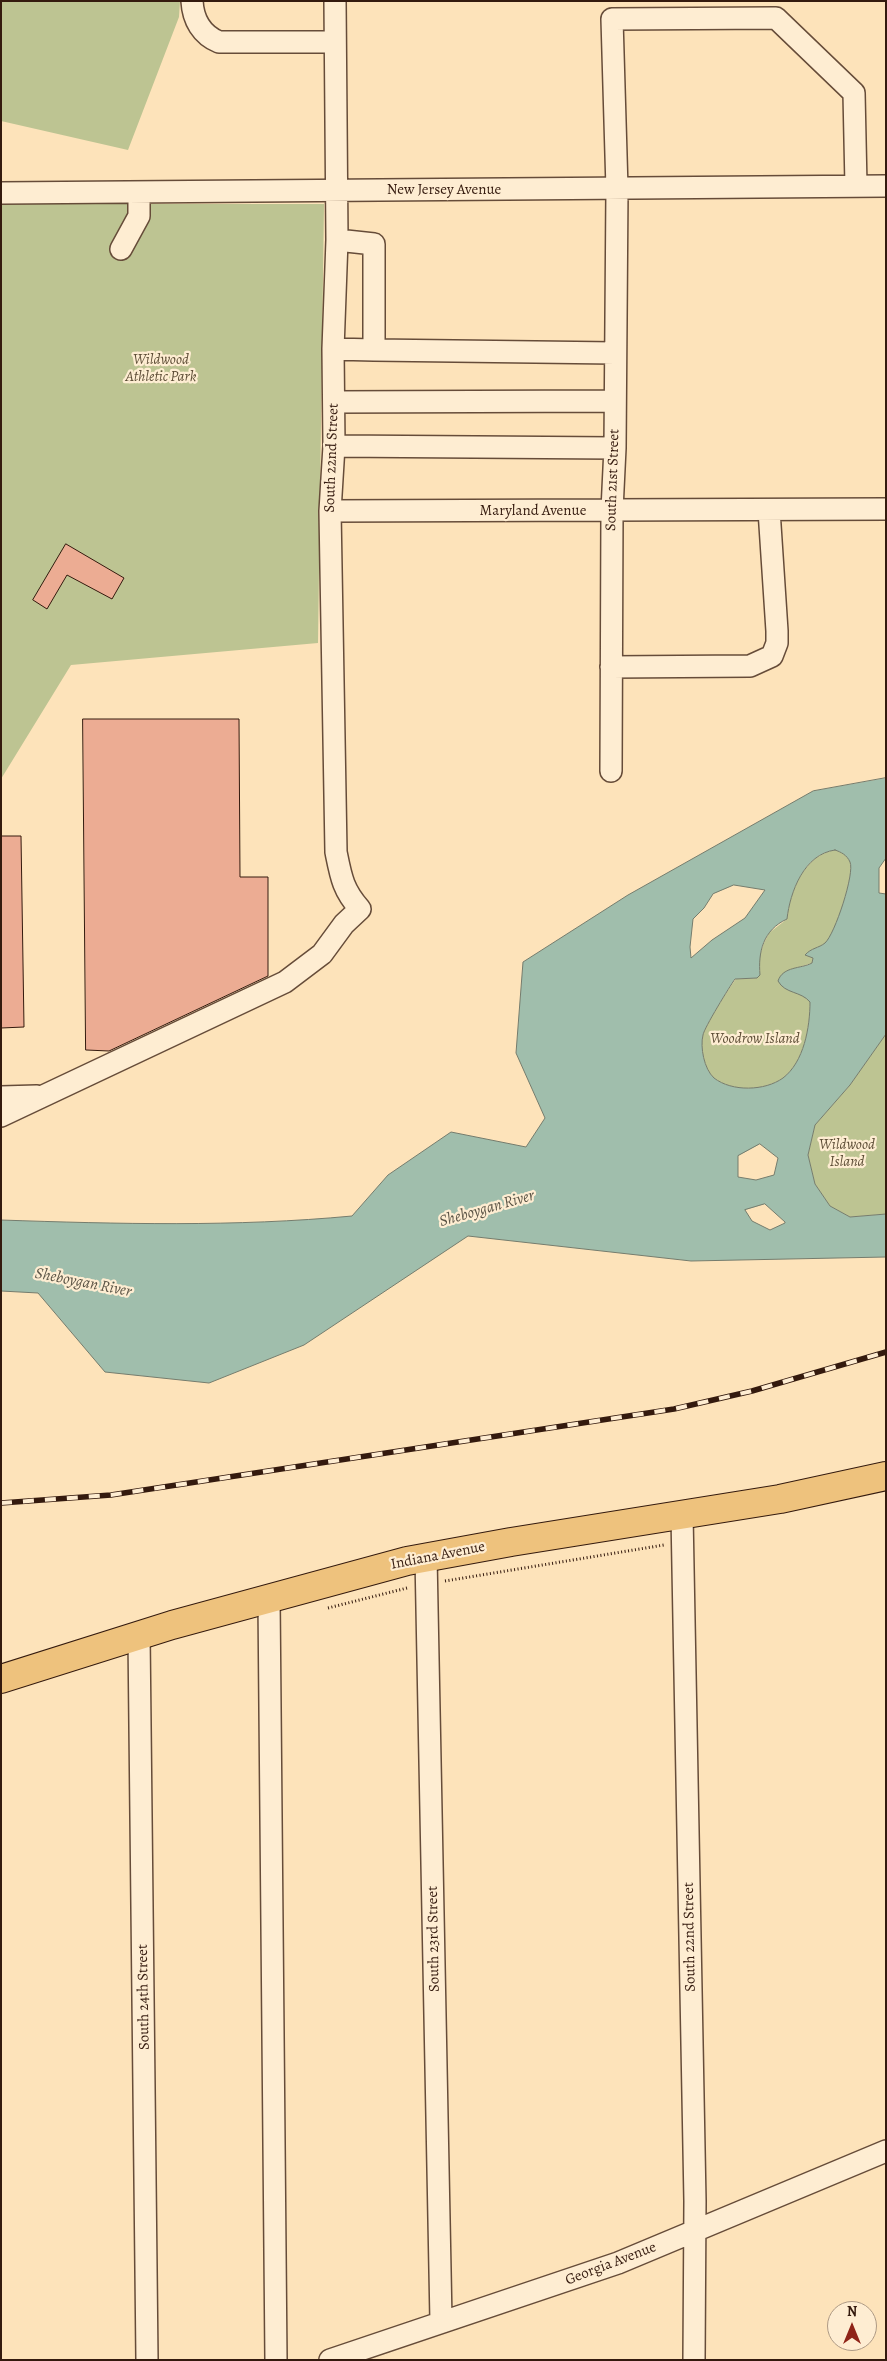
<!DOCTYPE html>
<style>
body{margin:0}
#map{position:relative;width:887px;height:2361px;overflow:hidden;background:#fde3ba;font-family:Alegreya,serif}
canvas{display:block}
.frame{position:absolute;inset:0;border:2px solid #341a0e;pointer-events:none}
.north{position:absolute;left:827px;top:2301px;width:50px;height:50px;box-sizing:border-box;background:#feedd2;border:1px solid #ad9984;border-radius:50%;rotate:0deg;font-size:14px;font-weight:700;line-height:20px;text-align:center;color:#341a0e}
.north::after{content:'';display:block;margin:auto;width:18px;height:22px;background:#8f2418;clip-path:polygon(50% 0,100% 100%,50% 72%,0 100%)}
</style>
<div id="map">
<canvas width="887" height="2361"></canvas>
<div class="frame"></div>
<div class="north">N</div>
</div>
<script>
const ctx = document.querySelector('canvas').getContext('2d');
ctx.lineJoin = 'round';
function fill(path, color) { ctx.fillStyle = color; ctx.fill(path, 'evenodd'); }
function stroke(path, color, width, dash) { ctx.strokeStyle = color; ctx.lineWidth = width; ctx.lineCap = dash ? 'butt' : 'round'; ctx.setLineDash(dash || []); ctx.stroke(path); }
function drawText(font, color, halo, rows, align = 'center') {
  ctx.font = font + ' Alegreya,serif'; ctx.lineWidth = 4.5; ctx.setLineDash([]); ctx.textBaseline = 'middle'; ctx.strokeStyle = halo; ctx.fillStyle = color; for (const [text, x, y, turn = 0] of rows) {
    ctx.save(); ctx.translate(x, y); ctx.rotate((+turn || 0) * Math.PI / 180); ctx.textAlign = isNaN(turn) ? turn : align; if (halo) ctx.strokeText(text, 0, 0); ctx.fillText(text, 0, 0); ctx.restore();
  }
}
fill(new Path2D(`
 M 1,1 L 180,1 L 179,17 L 128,150 L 1,121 Z
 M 1,204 L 324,204 L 318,643 L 71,665 L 1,779 Z
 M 835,850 C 841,852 847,855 850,861 C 855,873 835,934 826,943 C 820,948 811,948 806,955 L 813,958 L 812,963 L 786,971 L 797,992 L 804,994 L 810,1002 C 810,1027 804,1062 783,1078 C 765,1091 732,1092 714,1078 C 704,1069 700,1047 703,1035 C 704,1028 730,986 736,979 L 757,978 L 760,971 L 758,961 L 764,943 L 769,933 L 787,919 C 790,892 804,855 835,850 Z
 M 886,1034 L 886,1214 L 850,1217 L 830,1206 L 815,1184 L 808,1155 L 815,1125 L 850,1085 Z`), '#bdc492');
const water = new Path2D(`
 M 886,778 L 886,858 L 879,868 L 879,893 L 886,894 L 886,1034 L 850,1085 L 815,1125 L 808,1155 L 815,1184 L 830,1206 L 850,1217 L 886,1214 L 886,1257 L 691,1261 L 468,1236 L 304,1345 L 209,1383 L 105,1372 L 38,1293 L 1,1291 L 1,1220 C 118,1224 236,1227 352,1216 L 388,1175 L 451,1132 L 526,1147 L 545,1118 L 516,1053 L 523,962 L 628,895 L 813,791 ZM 835,850 C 841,852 847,855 850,862 C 855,873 835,934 825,943 C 819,948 811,948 805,955 L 813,958 L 812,963 C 801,969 783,966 778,981 C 785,994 801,991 810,1002 C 810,1027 804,1062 783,1078 C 765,1091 732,1092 714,1078 C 704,1069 700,1047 703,1035 C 704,1028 730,986 735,979 L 757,978 L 760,975 C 758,952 763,930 787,919 C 790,892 804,854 835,850 ZM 734,885 L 765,890 L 745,918 L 712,940 L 691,958 L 690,947 L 693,919 L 704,908 L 713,894 ZM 760,1144 L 778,1158 L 774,1175 L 756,1180 L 738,1177 L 738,1156 ZM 765,1204 L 785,1222 L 785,1223 L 770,1230 L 752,1221 L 745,1210 Z`);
fill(water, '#a0beac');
stroke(water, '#757c6d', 1);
const building = new Path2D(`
 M 66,544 L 124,578 L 112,599 L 67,575 L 47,609 L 33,600 Z
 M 83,719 L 239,719 L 240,877 L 268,877 L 268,976 L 109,1051 L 86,1050 Z
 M 1,836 L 21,836 L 24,1027 L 1,1028 Z`);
fill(building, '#ecac93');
stroke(building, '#341a0e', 1);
const minor = new Path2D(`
 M 192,1 C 193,20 202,35 219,42 L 335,42
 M 1,193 L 886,186
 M 121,249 L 139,216 L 139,193
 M 333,349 L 374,350 L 374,244 L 337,240
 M 374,350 L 615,353
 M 334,402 L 615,401
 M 334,446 L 615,448
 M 330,511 L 886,509
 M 611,667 L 750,666 L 772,656 L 777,643 L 777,631 L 769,510
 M 611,771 L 612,510 L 615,448 L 617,189 L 612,19 L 776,18 L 854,93 L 856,186
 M 1,1097 L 37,1096
 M 1,1116 L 285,982 L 322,954 L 344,924 L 360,909 C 343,890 341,877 336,852 L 330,511 L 334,446 L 333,349 L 337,240 L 335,1
 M 682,1515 L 695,2201 L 694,2360
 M 426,1557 L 441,2321
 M 269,1599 L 276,2360
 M 139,1635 L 147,2360
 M 330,2360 L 618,2263 L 886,2151`);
const major = new Path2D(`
 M 1,1679 L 172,1625 L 407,1561 L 511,1542 L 780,1499 L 886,1476`);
stroke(minor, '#664c39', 24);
stroke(major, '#341a0e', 30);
stroke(new Path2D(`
 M 445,1581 L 664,1545
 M 328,1608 L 407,1588`), '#341a0e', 3, [1, 2.5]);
stroke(minor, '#feedd2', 21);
stroke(major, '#eec27d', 28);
const rail = new Path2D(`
 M 1,1503 L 111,1495 L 674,1409 L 752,1391 L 886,1352`);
stroke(rail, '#341a0e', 5.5);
stroke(rail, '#feedd2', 4, [11]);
drawText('15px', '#341a0e', '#feedd2', [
 ["New Jersey Avenue",444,190],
 ["South 22nd Street",332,458,-88],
 ["South 21st Street",613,480,-88],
 ["Maryland Avenue",533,511],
 ["Indiana Avenue",438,1556,-11],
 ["South 22nd Street",690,1937,-91],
 ["South 23rd Street",434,1939,-91],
 ["South 24th Street",144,1997,-91],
 ["Georgia Avenue",611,2264,-21]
]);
drawText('italic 15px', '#5d4d36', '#feedd2', [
 ["Wildwood",161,360],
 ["Athletic Park",161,377],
 ["Woodrow Island",755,1039],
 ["Wildwood",847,1145],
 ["Island",847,1162]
]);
drawText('italic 16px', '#5a5345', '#feedd2', [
 ["Sheboygan River",487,1209,-16],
 ["Sheboygan River",83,1283,11]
]);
</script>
